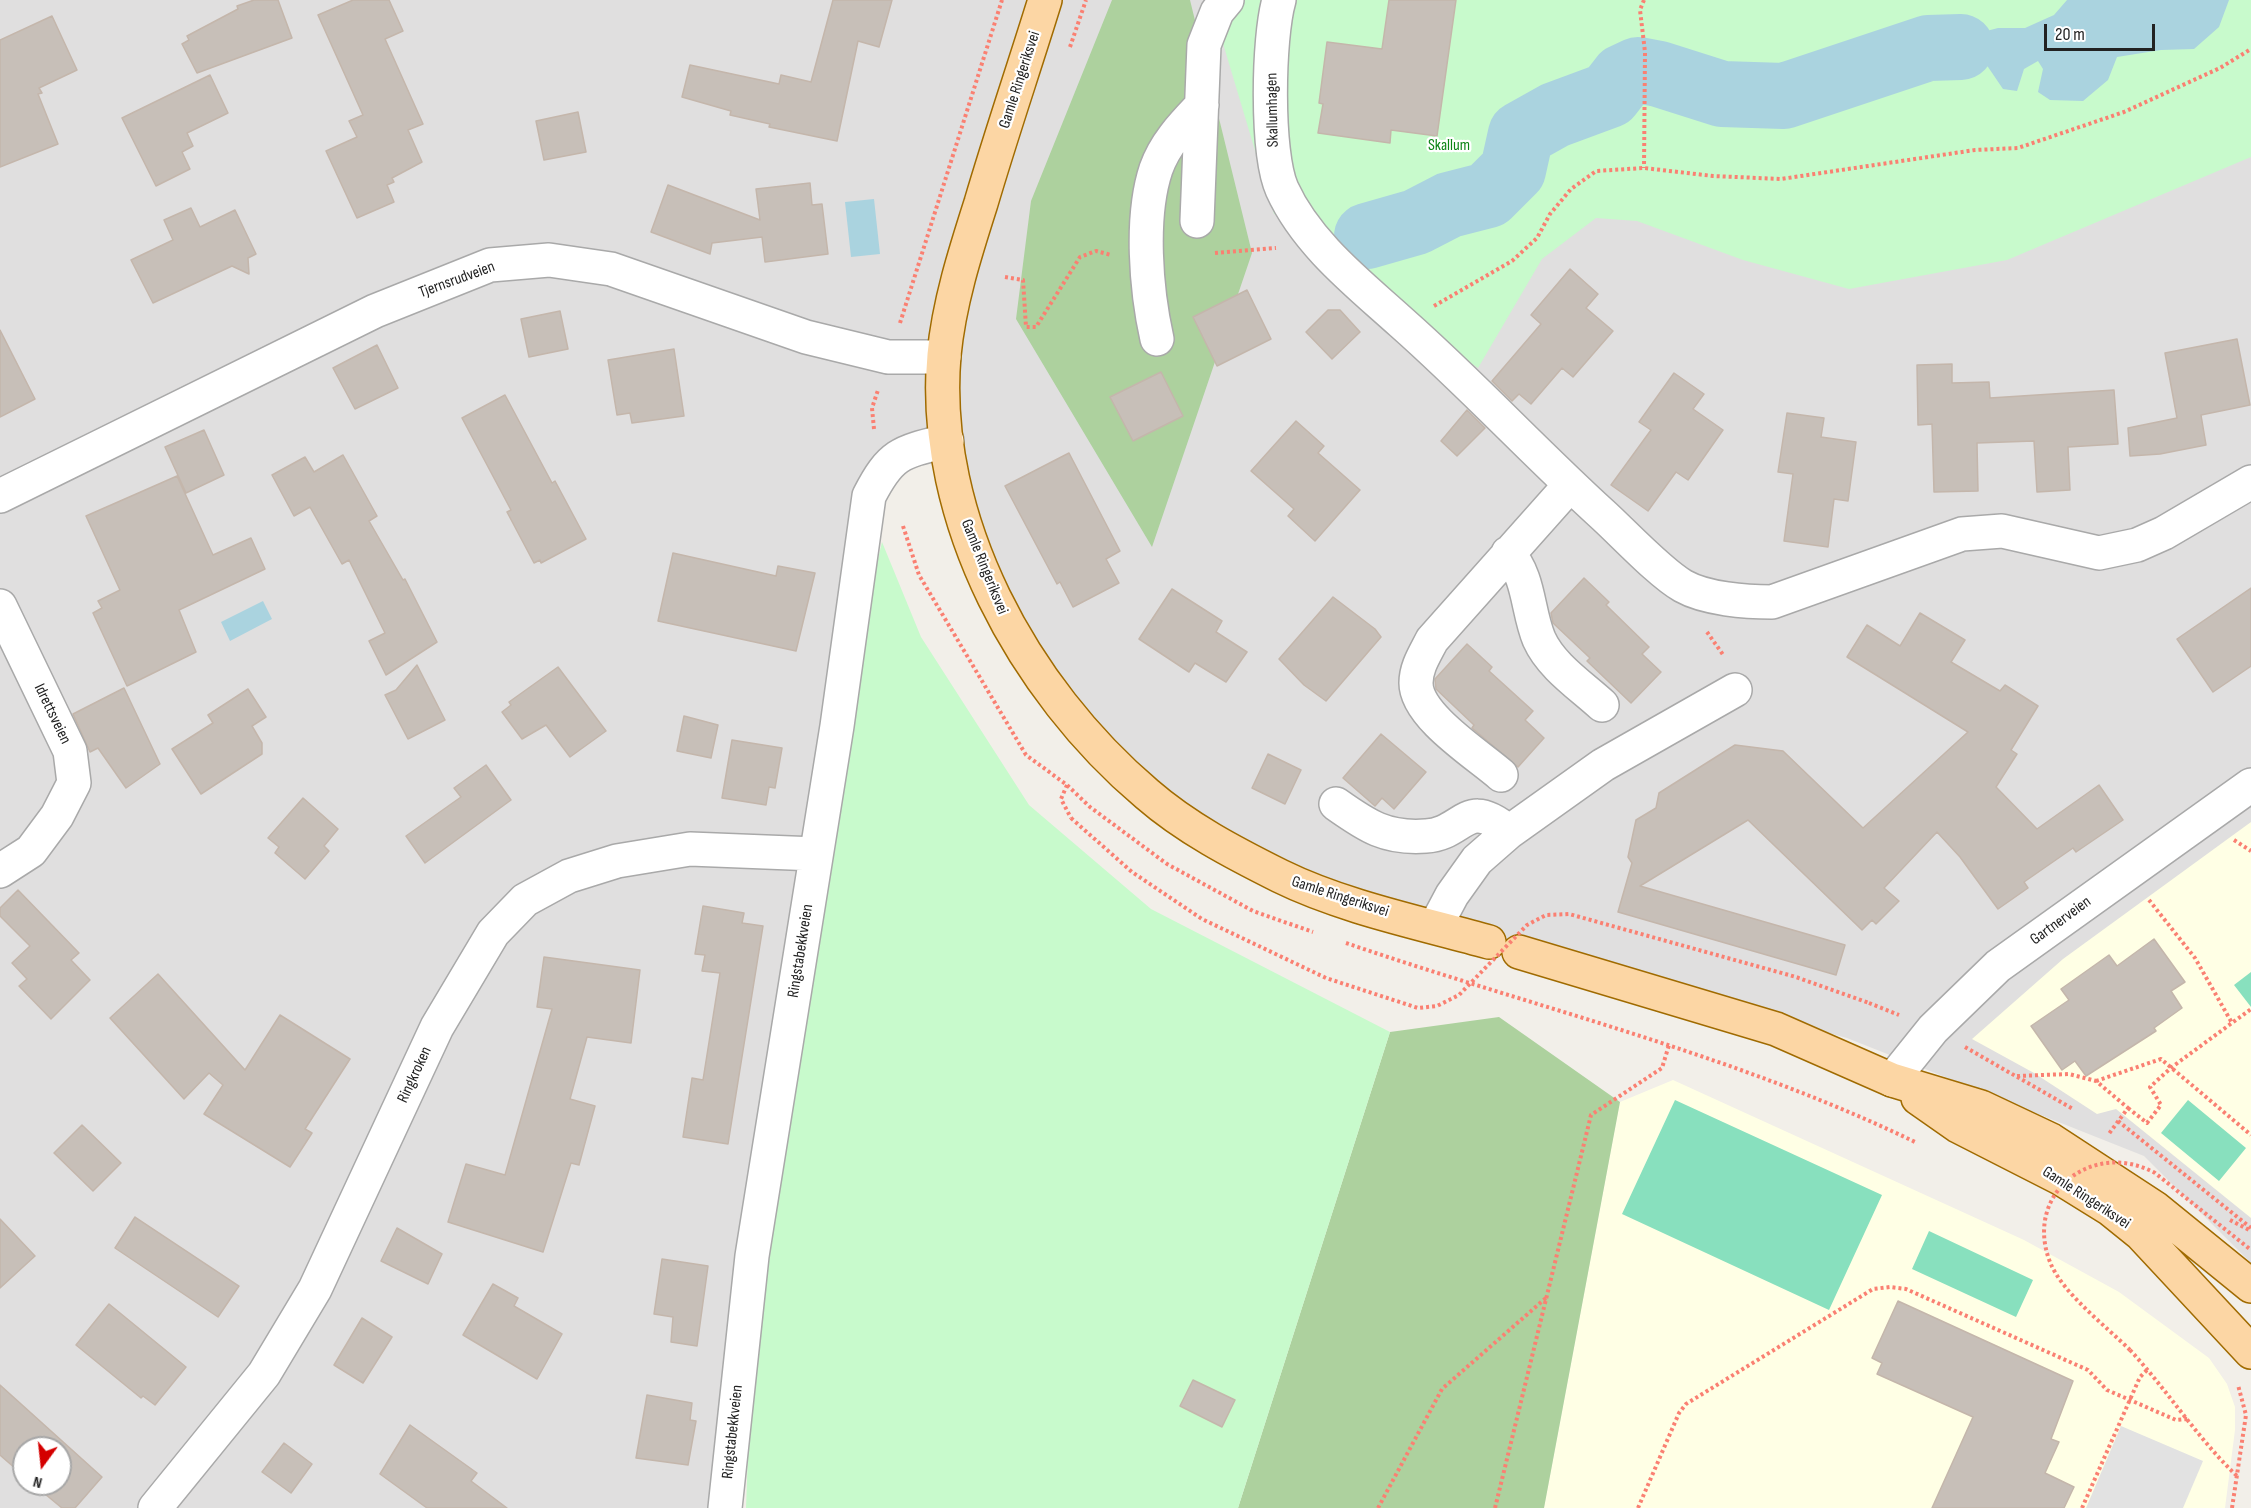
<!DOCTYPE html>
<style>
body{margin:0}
#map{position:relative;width:2251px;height:1508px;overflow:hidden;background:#f2efe9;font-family:"Sofia Sans Condensed",sans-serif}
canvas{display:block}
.north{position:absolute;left:12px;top:1436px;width:60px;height:60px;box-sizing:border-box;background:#fff;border:2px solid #a7a7a7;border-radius:50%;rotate:195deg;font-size:16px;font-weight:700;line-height:24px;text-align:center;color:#222}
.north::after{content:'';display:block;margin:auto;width:21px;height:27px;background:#d40000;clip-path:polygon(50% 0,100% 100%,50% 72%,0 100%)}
.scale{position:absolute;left:2044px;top:24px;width:111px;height:27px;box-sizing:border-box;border:3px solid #222;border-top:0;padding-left:8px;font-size:18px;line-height:21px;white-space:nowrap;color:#222;-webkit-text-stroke:4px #fff;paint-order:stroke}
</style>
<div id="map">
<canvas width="2251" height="1508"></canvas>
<div class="north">N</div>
<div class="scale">20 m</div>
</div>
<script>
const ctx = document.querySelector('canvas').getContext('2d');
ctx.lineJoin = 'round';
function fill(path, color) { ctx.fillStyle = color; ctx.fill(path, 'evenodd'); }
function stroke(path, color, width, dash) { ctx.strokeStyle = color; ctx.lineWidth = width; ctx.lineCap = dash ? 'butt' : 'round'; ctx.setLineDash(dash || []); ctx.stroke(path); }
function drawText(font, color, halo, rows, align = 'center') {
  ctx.font = font + ' "Sofia Sans Condensed",sans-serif'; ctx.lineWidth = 4.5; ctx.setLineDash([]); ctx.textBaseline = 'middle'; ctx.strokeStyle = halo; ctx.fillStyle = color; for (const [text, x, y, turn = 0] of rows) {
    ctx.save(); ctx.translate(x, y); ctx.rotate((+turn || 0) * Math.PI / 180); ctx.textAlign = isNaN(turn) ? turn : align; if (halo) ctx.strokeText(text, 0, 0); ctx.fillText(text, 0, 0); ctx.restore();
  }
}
fill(new Path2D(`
 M 0,0 L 2251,0 L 2251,1263 L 2144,1156 L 1847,1038 L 1435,927 L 1196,830 L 1031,664 L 947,441 L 884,468 L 724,1508 L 0,1508 ZM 24,1448 L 60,1448 L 60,1484 L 24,1484 Z`), '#e0dfdf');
fill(new Path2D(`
 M 2251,822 L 2251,1218 L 2116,1109 L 2097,1114 L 2034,1073 L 1972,1039 L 2063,959 Z
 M 1673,1080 L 2024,1240 L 2119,1292 L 2209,1358 L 2227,1384 L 2235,1407 L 2235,1430 L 2225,1508 L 1544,1508 L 1620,1102 Z`), '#ffffe5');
fill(new Path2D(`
 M 1112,0 L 1190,0 L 1252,253 L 1152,547 L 1016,319 L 1031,201 Z
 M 1499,1017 L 1620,1102 L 1544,1508 L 1238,1508 L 1390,1032 Z`), '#add19e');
fill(new Path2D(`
 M 1210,0 L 2251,0 L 2251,157 L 2007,260 L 1849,289 L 1743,260 L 1637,221 L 1596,218 L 1542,259 L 1478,368 L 1446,346 L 1332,238 L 1274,214 Z
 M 882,542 L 921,637 L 1029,805 L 1151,909 L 1390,1032 L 1238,1508 L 746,1508 L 755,1257 L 815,829 Z`), '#c8facc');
fill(new Path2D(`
 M 2251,972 L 2251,1007 L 2234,985 Z
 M 1675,1100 L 1882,1195 L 1829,1310 L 1622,1214 Z
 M 2188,1100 L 2246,1148 L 2219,1181 L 2161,1133 Z
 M 1929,1231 L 2033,1280 L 2016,1317 L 1912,1269 Z`), '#88e0be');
fill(new Path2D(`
 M 2121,1426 L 2203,1461 L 2183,1508 L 2086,1508 Z`), '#e2e2e2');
fill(new Path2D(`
 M 2067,0 L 2229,0 L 2219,27 L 2194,49 L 2161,50 L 2117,57 L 2108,80 L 2083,101 L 2050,100 L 2038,92 L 2043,69 L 2038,61 L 2024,69 L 2017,91 L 2003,89 L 1986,64 L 1963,54 L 1960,38 L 1998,28 L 2025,28 L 2054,15 Z
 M 874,199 L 880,254 L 851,257 L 845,202 Z
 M 263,601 L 272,619 L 230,641 L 221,622 Z`), '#aad3df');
stroke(new Path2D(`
 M 1367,236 L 1416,222 L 1449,205 L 1488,195 L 1513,170 L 1521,134 L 1555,115 L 1609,95 L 1623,77 L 1638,70 L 1659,74 L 1722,94 L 1784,96 L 1928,48 L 1961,47`), '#aad3df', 66);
const building = new Path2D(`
 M 254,0 L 278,0 L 292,38 L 197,73 L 182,44 L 189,40 L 187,36 L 238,9 L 237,6 Z
 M 353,0 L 389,0 L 403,31 L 385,39 L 423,124 L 408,130 L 422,162 L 392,178 L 394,182 L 387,185 L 394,202 L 357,218 L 326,151 L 357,137 L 349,121 L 363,115 L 318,15 Z
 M 833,0 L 892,0 L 879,47 L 858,41 L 837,141 L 769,127 L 770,124 L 730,115 L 731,111 L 682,97 L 690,65 L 779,84 L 781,75 L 811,82 Z
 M 1389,0 L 1456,0 L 1437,136 L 1391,130 L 1390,143 L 1318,133 L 1323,104 L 1319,103 L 1327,42 L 1382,49 Z
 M 52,16 L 77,70 L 39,88 L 42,93 L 38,94 L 58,144 L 0,167 L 0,40 Z
 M 210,75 L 228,113 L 187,133 L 193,146 L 182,152 L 190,169 L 156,186 L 122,118 Z
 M 578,112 L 586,152 L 544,160 L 536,121 Z
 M 810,183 L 812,205 L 822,204 L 828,254 L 765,262 L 762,237 L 712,243 L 710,254 L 651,232 L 668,185 L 760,220 L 756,189 Z
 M 191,208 L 200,227 L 235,210 L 256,254 L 248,258 L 249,274 L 232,266 L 153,303 L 131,260 L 173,240 L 164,220 Z
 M 1570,269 L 1598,294 L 1586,308 L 1613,331 L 1573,377 L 1562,368 L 1531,404 L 1519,394 L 1512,401 L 1492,381 L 1541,324 L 1531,315 Z
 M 1247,290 L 1271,339 L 1217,366 L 1193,317 Z
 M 1328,310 L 1340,310 L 1360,332 L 1332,359 L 1306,332 Z
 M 560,311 L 568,349 L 529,357 L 521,319 Z
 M 0,330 L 35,399 L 0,417 Z
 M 2237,339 L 2250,405 L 2201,415 L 2206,445 L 2160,454 L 2130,456 L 2128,428 L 2177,418 L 2165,353 Z
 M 377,345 L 398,388 L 355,409 L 333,368 Z
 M 674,349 L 684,416 L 632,423 L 630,413 L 617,415 L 608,360 Z
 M 1952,364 L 1952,383 L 1989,382 L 1990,398 L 2114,390 L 2118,444 L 2068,447 L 2070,490 L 2037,492 L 2034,441 L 1977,443 L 1978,491 L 1934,492 L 1932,424 L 1918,425 L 1917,365 Z
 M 1161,372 L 1183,416 L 1133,441 L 1110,397 Z
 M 1674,373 L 1704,394 L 1693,409 L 1723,430 L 1688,480 L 1676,472 L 1648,511 L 1611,485 L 1651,430 L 1639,422 Z
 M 505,395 L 552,483 L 555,481 L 586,539 L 541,563 L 540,560 L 534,563 L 507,512 L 511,510 L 462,418 Z
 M 1467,410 L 1485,428 L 1457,456 L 1441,441 Z
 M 1787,413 L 1824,418 L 1821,437 L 1856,442 L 1848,501 L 1834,499 L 1828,547 L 1784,541 L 1793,474 L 1778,472 Z
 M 1296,421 L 1324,446 L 1318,453 L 1360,490 L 1315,541 L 1288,516 L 1294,509 L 1251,471 Z
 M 204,430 L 224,475 L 186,493 L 165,447 Z
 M 1069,453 L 1120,551 L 1106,559 L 1119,583 L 1073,607 L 1060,582 L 1057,584 L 1005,486 Z
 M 343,455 L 377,516 L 369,521 L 403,580 L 405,579 L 437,642 L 386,675 L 369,641 L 385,633 L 349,560 L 342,564 L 310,507 L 294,516 L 272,475 L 305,457 L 314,472 Z
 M 177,476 L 213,555 L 251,538 L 265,569 L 179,610 L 196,652 L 127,686 L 93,613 L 102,608 L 98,601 L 120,590 L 86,516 Z
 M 673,553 L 776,576 L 778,566 L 815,573 L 796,651 L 658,621 Z
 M 1584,578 L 1609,602 L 1606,605 L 1649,647 L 1642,654 L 1661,672 L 1631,703 L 1587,661 L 1590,658 L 1553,623 L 1551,613 Z
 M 2251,588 L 2251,666 L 2213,692 L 2177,639 Z
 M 1172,589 L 1222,621 L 1216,632 L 1247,652 L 1226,682 L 1195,663 L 1189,672 L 1139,639 Z
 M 1333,597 L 1375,629 L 1381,637 L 1326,701 L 1304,685 L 1279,659 Z
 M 1920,613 L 1965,640 L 1951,662 L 2000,691 L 2005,685 L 2038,706 L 2011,750 L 2017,754 L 1996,787 L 2037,829 L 2099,785 L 2123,820 L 2076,852 L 2073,848 L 2024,882 L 2028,888 L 1998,909 L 1960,857 L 1937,832 L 1884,888 L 1899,901 L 1876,924 L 1872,920 L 1862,930 L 1748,820 L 1640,886 L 1845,945 L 1836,975 L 1618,912 L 1632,863 L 1628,857 L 1636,820 L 1656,808 L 1659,793 L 1735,745 L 1783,751 L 1863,828 L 1968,732 L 1847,657 L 1867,625 L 1900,646 Z
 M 1467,644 L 1492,667 L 1489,671 L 1533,711 L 1525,720 L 1544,738 L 1518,767 L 1472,728 L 1474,725 L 1436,689 L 1435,679 Z
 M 417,665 L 445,720 L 408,739 L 385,695 L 396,690 Z
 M 558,667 L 606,731 L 570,757 L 546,725 L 522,739 L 502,712 L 511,705 L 509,702 Z
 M 124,688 L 160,764 L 126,788 L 98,748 L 90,752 L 73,714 Z
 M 248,689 L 266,717 L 252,726 L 262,743 L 262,754 L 201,794 L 172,749 L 213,723 L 208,715 Z
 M 684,716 L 718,725 L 711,758 L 677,751 Z
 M 1381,734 L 1426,772 L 1394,809 L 1382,798 L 1375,806 L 1343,778 Z
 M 732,740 L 782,748 L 775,788 L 769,787 L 766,805 L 722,798 Z
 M 1268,754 L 1301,770 L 1285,804 L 1252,788 Z
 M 486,765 L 511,800 L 425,863 L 406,836 L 461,797 L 454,788 Z
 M 303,798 L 338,829 L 324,846 L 329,851 L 305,879 L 275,853 L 279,847 L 268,838 Z
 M 18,890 L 79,953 L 71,960 L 90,980 L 51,1019 L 19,986 L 27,979 L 12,963 L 30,946 L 0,916 L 0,908 Z
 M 703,906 L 744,913 L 742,923 L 763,926 L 728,1144 L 683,1137 L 692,1078 L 703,1080 L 720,973 L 702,971 L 705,955 L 695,954 Z
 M 2154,939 L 2185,982 L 2171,991 L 2182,1008 L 2154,1028 L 2156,1031 L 2086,1076 L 2075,1061 L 2062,1070 L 2031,1026 L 2069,1000 L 2061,989 L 2109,955 L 2117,966 Z
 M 544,957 L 640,970 L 631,1043 L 587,1037 L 570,1099 L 595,1106 L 579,1165 L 571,1163 L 543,1252 L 448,1222 L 466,1164 L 505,1175 L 552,1009 L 537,1007 Z
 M 158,974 L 245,1070 L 280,1015 L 350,1059 L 305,1129 L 312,1133 L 290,1167 L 204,1114 L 223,1085 L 209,1073 L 184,1099 L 110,1018 Z
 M 82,1125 L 121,1163 L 93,1191 L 54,1153 Z
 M 135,1217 L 239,1286 L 218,1317 L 115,1248 Z
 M 0,1219 L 35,1256 L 0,1288 Z
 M 397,1228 L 442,1254 L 428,1284 L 381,1261 Z
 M 662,1259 L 708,1266 L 697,1346 L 671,1342 L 673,1317 L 654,1314 Z
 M 493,1284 L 518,1298 L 514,1306 L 562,1334 L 537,1379 L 463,1335 Z
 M 1898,1301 L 2073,1381 L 2051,1439 L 2059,1442 L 2045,1473 L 2074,1487 L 2064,1508 L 1932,1508 L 1973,1417 L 1877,1374 L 1882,1363 L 1872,1358 Z
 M 109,1304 L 186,1367 L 155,1405 L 143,1396 L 141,1398 L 76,1345 Z
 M 362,1318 L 392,1337 L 363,1383 L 334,1365 Z
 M 1193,1380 L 1235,1400 L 1222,1427 L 1180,1406 Z
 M 0,1385 L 102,1477 L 75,1508 L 62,1508 L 33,1484 L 60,1484 L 60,1448 L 24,1448 L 24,1476 L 0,1455 Z
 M 647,1395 L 692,1403 L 690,1420 L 696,1421 L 688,1465 L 636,1458 Z
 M 410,1425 L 477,1473 L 471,1481 L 507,1508 L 427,1508 L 380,1474 Z
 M 284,1443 L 312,1464 L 291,1493 L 262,1472 Z`);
fill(building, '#c7bfb8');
stroke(building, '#c4b6ab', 1.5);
const minor = new Path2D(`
 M 1279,0 C 1268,38 1266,153 1282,189 C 1307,244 1359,284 1402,323 C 1471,384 1534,452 1602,514 C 1623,533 1660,573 1683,586 C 1706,599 1746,602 1772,602 L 1962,534 L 2002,531 L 2099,553 L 2137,545 L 2164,533 L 2251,482
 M 1197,221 L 1204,45 L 1217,12 L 1227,0
 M 1157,339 C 1146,290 1140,217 1156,169 C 1165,143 1184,124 1202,105
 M 0,496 L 375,311 L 490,265 L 549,260 L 611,269 L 806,337 L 888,357 L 944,357
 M 1508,553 C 1530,578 1527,610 1539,639 C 1551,666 1580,685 1602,705
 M 0,606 L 70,751 L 74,783 L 57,816 L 31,851 L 0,871
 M 1501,775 C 1477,754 1416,716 1416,683 C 1416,667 1425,654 1432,640 L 1570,485
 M 1336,804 C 1367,826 1386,839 1426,836 C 1464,834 1466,795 1509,832
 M 1435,927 L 1452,895 L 1477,860 L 1509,832 L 1603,765 L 1735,690
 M 1892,1080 L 1933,1029 L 1998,966 L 2251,785
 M 155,1508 L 264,1374 L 315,1289 L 437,1027 L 493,933 L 525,900 L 569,876 L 617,861 L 690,849 L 816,854
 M 725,1508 L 752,1256 L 837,726 L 869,496 C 891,453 901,452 947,441`);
const major = new Path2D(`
 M 1045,0 C 1024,68 1001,135 981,203 C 965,253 949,303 944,355 C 930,520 1024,690 1147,794 C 1186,828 1234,853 1280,876 C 1343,907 1421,923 1489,942
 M 1519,952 L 1776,1029 L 1892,1080 L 1981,1107 L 2051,1140 L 2155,1208 L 2251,1286
 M 1918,1098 L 1958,1126 L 2060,1178 L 2110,1209 L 2141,1234 L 2251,1352`);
stroke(minor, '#a9a9a9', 36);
stroke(major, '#a06b00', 36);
stroke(new Path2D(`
 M 1644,0 L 1640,10 L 1645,52 L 1644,168
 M 1070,47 L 1086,0
 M 1215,253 L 1276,248
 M 1005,277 L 1023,280 L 1026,327 L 1036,327 L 1080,257 L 1096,251 L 1111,255
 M 1434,306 L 1512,261 L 1537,238 L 1550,214 L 1571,189 L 1596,171 L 1644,168 L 1713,176 L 1781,179 L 1975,150 L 2018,148 L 2124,112 L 2220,68 L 2251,49
 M 900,323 L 1002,0
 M 874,429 L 872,408 L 878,390
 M 903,526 L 919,575 L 1026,755 L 1067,785 L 1090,807 L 1167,864 L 1253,911 L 1313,932
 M 1707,632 L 1724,656
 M 1067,785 L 1061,799 L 1071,818
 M 2234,840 L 2251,851
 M 2149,900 L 2195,958 L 2232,1023
 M 1346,943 C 1536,1008 1733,1054 1915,1142
 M 1869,1003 L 1899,1015
 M 1965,1047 L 2073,1109
 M 2017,1076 L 2069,1074 L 2096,1081 L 2128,1108 L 2108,1135
 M 2096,1081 L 2161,1059 L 2251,1135
 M 2128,1108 L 2147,1123 L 2161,1105 L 2150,1087 L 2172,1067 L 2251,1009
 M 2118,1121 L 2251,1228
 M 2230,1220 L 2251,1231
 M 2130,1350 C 2168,1391 2198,1439 2238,1477
 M 1378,1508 L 1442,1389 L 1547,1297
 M 1495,1508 L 1591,1115 L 1662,1068 L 1669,1045
 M 1638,1508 L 1679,1413 L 1686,1404 L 1873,1289 L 1890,1287 L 1906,1289 L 2088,1370 L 2107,1390 L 2176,1420 L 2188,1419
 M 2082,1508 L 2140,1377 L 2148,1369
 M 2232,1508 L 2246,1415 L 2238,1385`), '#fa8072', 4, [3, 3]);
stroke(minor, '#fff', 33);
stroke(major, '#fcd6a4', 33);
stroke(new Path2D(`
 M 1071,818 L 1132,872 L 1202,919 L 1326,978 L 1418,1008 L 1437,1006 L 1459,995 L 1527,925 L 1546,915 L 1569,914 L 1796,977 L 1869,1003
 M 2130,1350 C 2106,1326 2062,1293 2050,1262 C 2023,1193 2093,1139 2155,1173 L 2251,1250`), '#fa8072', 4, [3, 3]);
drawText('16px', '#222', '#fff', [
 ["Gamle Ringeriksvei",1020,80,-72],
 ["Skallumhagen",1273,110,-91],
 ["Tjernsrudveien",457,280,-20],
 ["Gamle Ringeriksvei",984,567,68],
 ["Idrettsveien",52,714,64],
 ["Gamle Ringeriksvei",1340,897,18],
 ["Gartnerveien",2061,921,-36],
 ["Ringstabekkveien",801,951,-81],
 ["Ringkroken",415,1075,-65],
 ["Gamle Ringeriksvei",2086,1198,33],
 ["Ringstabekkveien",733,1432,-84]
]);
drawText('16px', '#0c8416', '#fff', [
 ["Skallum",1449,146]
]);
</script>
